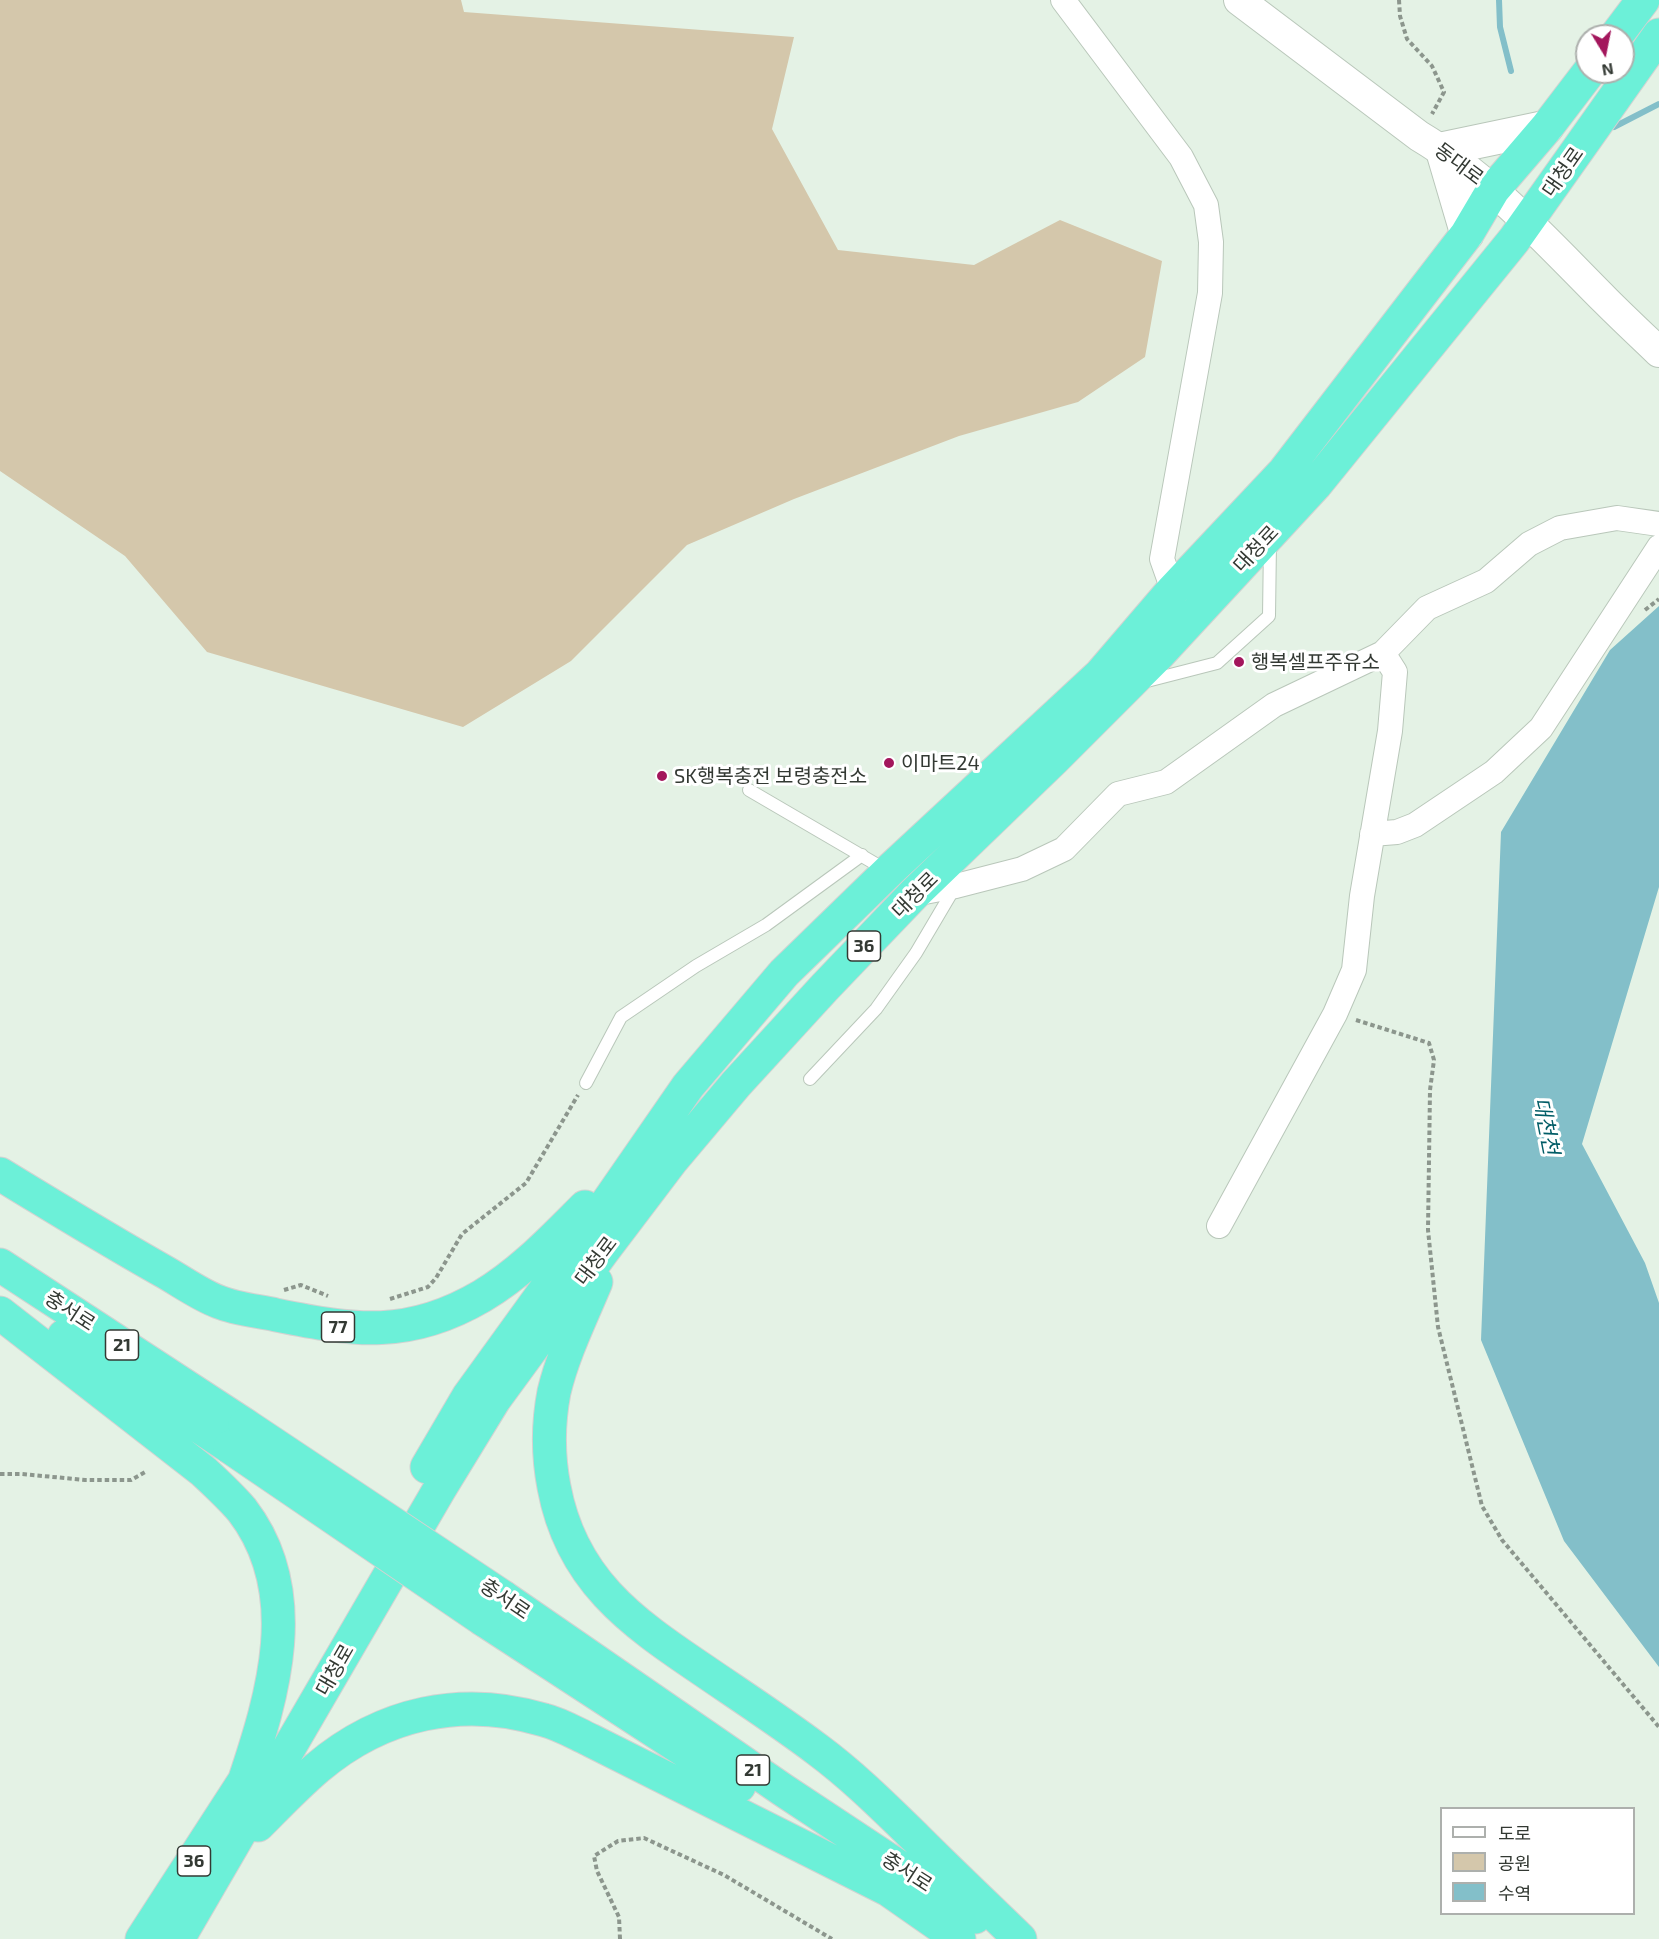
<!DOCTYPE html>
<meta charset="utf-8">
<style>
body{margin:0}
#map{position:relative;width:1659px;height:1939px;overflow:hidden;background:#e4f2e5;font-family:"Exo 2","Noto Sans KR",sans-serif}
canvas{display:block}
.legend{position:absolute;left:1440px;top:1807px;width:195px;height:108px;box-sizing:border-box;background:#fff;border:2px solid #adb0ad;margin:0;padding:8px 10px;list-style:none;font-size:18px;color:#333933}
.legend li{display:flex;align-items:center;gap:12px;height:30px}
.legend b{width:30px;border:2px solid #adb0ad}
.north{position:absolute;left:1575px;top:24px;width:60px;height:60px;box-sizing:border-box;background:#fff;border:2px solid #adb0ad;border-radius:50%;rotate:170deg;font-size:16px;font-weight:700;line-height:24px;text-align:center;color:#333933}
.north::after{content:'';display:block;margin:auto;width:21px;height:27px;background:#a3165c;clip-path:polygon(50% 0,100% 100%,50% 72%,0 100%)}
</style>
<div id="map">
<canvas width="1659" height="1939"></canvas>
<ul class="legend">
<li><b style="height:8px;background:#fff"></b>도로</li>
<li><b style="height:16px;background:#d4c7ab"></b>공원</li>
<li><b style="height:16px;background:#83bfc9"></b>수역</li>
</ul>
<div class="north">N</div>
</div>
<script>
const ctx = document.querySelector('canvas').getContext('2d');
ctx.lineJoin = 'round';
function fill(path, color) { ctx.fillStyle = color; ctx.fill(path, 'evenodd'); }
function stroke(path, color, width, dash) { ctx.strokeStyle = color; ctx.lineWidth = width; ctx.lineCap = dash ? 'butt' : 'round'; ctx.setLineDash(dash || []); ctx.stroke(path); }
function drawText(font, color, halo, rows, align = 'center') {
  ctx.font = font + ' "Exo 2","Noto Sans KR",sans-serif'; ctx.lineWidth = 6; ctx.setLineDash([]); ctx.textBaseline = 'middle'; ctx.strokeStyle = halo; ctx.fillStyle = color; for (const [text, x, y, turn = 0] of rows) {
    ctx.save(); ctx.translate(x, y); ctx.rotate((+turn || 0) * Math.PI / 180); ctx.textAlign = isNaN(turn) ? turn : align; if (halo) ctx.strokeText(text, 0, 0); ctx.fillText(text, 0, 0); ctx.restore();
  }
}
fill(new Path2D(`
 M 0,0 L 461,0 L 464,12 L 794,37 L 772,129 L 838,250 L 974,265 L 1060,220 L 1162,261 L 1145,357 L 1078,402 L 959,436 L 794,499 L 687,545 L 571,661 L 463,727 L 207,652 L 125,556 L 0,471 Z`), '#d4c7ab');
fill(new Path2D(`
 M 1659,606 L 1659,887 L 1582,1144 L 1645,1263 L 1659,1303 L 1659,1667 L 1564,1541 L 1481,1340 L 1501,832 L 1610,650 Z`), '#83bfc9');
stroke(new Path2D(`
 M 1499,0 L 1500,27 L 1511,71
 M 1614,127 L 1659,104`), '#83bfc9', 6);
const service = new Path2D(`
 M 1143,682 L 1217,663 L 1269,616 L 1270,543
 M 749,790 L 886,870
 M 810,1079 L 876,1009 L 916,953 L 955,887
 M 586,1083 L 621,1017 L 696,966 L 766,925 L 862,855`);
const minor = new Path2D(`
 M 1063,0 L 1181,157 L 1206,205 L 1211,242 L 1210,293 L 1162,559 L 1173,590
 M 1372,834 L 1397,832 L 1415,825 L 1494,772 L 1541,728 L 1659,547
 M 914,894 L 956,886 L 1022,869 L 1064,849 L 1118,794 L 1166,782 L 1274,705 L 1383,653 L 1427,608 L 1486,581 L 1529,544 L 1560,528 L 1617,518 L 1659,524
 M 1219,1226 L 1335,1014 L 1354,970 L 1362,896 L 1390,731 L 1395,672 L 1383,653`);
const tertiary = new Path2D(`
 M 1239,0 L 1419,136 C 1491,179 1547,242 1606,301 C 1623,318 1641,335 1659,352`);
const secondary = new Path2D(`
 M 1467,234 L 1442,149 L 1547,127`);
const trunk = new Path2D(`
 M 1616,36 L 1643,0
 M 0,1174 C 54,1207 108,1240 163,1271 C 181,1281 200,1295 219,1302 C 236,1309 258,1311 276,1315 C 355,1331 409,1339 482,1296 C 521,1273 553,1239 585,1207
 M 0,1265 L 245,1425
 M 596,1282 C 581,1318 563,1354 554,1392 C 548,1423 548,1456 554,1487 C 571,1579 630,1621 703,1670 C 741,1696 781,1722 818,1750 C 853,1776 884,1807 916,1838 C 950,1872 985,1905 1020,1939
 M 0,1313 L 203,1471 C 217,1484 230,1496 242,1510 C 305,1592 273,1695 244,1782
 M 64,1336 L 230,1447
 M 427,1467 L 468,1397 L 580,1242 L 688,1086 L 784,973 L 892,868 L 1101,674 L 1173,590 L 1284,472 L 1467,234 L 1493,190 L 1547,127 L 1589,72
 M 503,1597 L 783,1790 L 975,1917
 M 484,1620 L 739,1786
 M 258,1825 C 277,1806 296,1786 317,1768 C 382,1713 462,1695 544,1720 C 560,1724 575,1733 590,1740 L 889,1890
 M 870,1877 L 959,1939
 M 142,1939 L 252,1769
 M 178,1939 L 439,1490 L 494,1400 L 603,1251 L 672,1160 L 736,1084 L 825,987 L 914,894 L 1054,759 L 1157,656 L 1316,484 L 1514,240 L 1659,35`);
stroke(service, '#b9c7ba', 14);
stroke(minor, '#b9c7ba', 26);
stroke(tertiary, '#b9c7ba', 32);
stroke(secondary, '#b9c7ba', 35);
stroke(trunk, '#d2d3d2', 35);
stroke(new Path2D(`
 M 1399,0 L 1400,16 L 1407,39 L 1432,66 L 1444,92 L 1432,114
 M 1645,610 L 1659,599
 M 1356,1020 L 1429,1043 L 1434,1060 L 1430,1090 L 1428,1230 L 1438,1327 L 1482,1506 L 1502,1540 L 1659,1727
 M 284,1290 L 301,1285 L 328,1296
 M 390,1299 L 428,1287 L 436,1278 L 462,1234 L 526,1183 L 578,1095
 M 0,1474 L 22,1474 L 85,1480 L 131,1480 L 147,1471
 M 620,1939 L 619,1917 L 597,1871 L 594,1856 L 618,1841 L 644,1838 L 724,1875 L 832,1939`), '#8c968d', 4, [4.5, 3]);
stroke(service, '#fff', 12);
stroke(minor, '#fff', 24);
stroke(tertiary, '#fff', 30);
stroke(secondary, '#fff', 33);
stroke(trunk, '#6cf0d8', 33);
const trunkBridge = new Path2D(`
 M 245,1425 L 503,1597
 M 230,1447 L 484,1620`);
stroke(trunkBridge, '#d2d3d2', 35, []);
stroke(trunkBridge, '#6cf0d8', 33);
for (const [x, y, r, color] of [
 [1239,662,6,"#a3165c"],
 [889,763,6,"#a3165c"],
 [662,776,6,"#a3165c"]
]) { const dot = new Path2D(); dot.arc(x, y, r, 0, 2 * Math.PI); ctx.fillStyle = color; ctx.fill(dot); stroke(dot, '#fff', 2); }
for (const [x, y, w] of [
 [864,946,33],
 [338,1327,33],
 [122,1345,33],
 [753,1770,33],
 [194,1861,33]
]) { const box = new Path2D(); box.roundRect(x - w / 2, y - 15, w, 30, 4.5); ctx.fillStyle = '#fff'; ctx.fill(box); stroke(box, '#333933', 1.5); }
drawText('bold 18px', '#333933', null, [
 ["36",864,946],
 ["77",338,1327],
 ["21",122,1345],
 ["21",753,1770],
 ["36",194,1861]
]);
drawText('20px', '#333933', '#fff', [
 ["동대로",1459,164,37],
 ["대청로",1563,172,-55],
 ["대청로",1256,549,-47],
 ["대청로",915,895,-45],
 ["대청로",596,1261,-53],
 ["충서로",70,1311,33],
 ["충서로",505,1599,34],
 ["대청로",335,1670,-60],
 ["충서로",907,1872,33]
]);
drawText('20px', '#333933', '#fff', [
 ["행복셀프주유소",1251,662],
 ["이마트24",901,763],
 ["SK행복충전 보령충전소",674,776]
], 'left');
drawText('italic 21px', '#005c66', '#fff', [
 ["대천천",1546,1126,79]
]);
</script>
